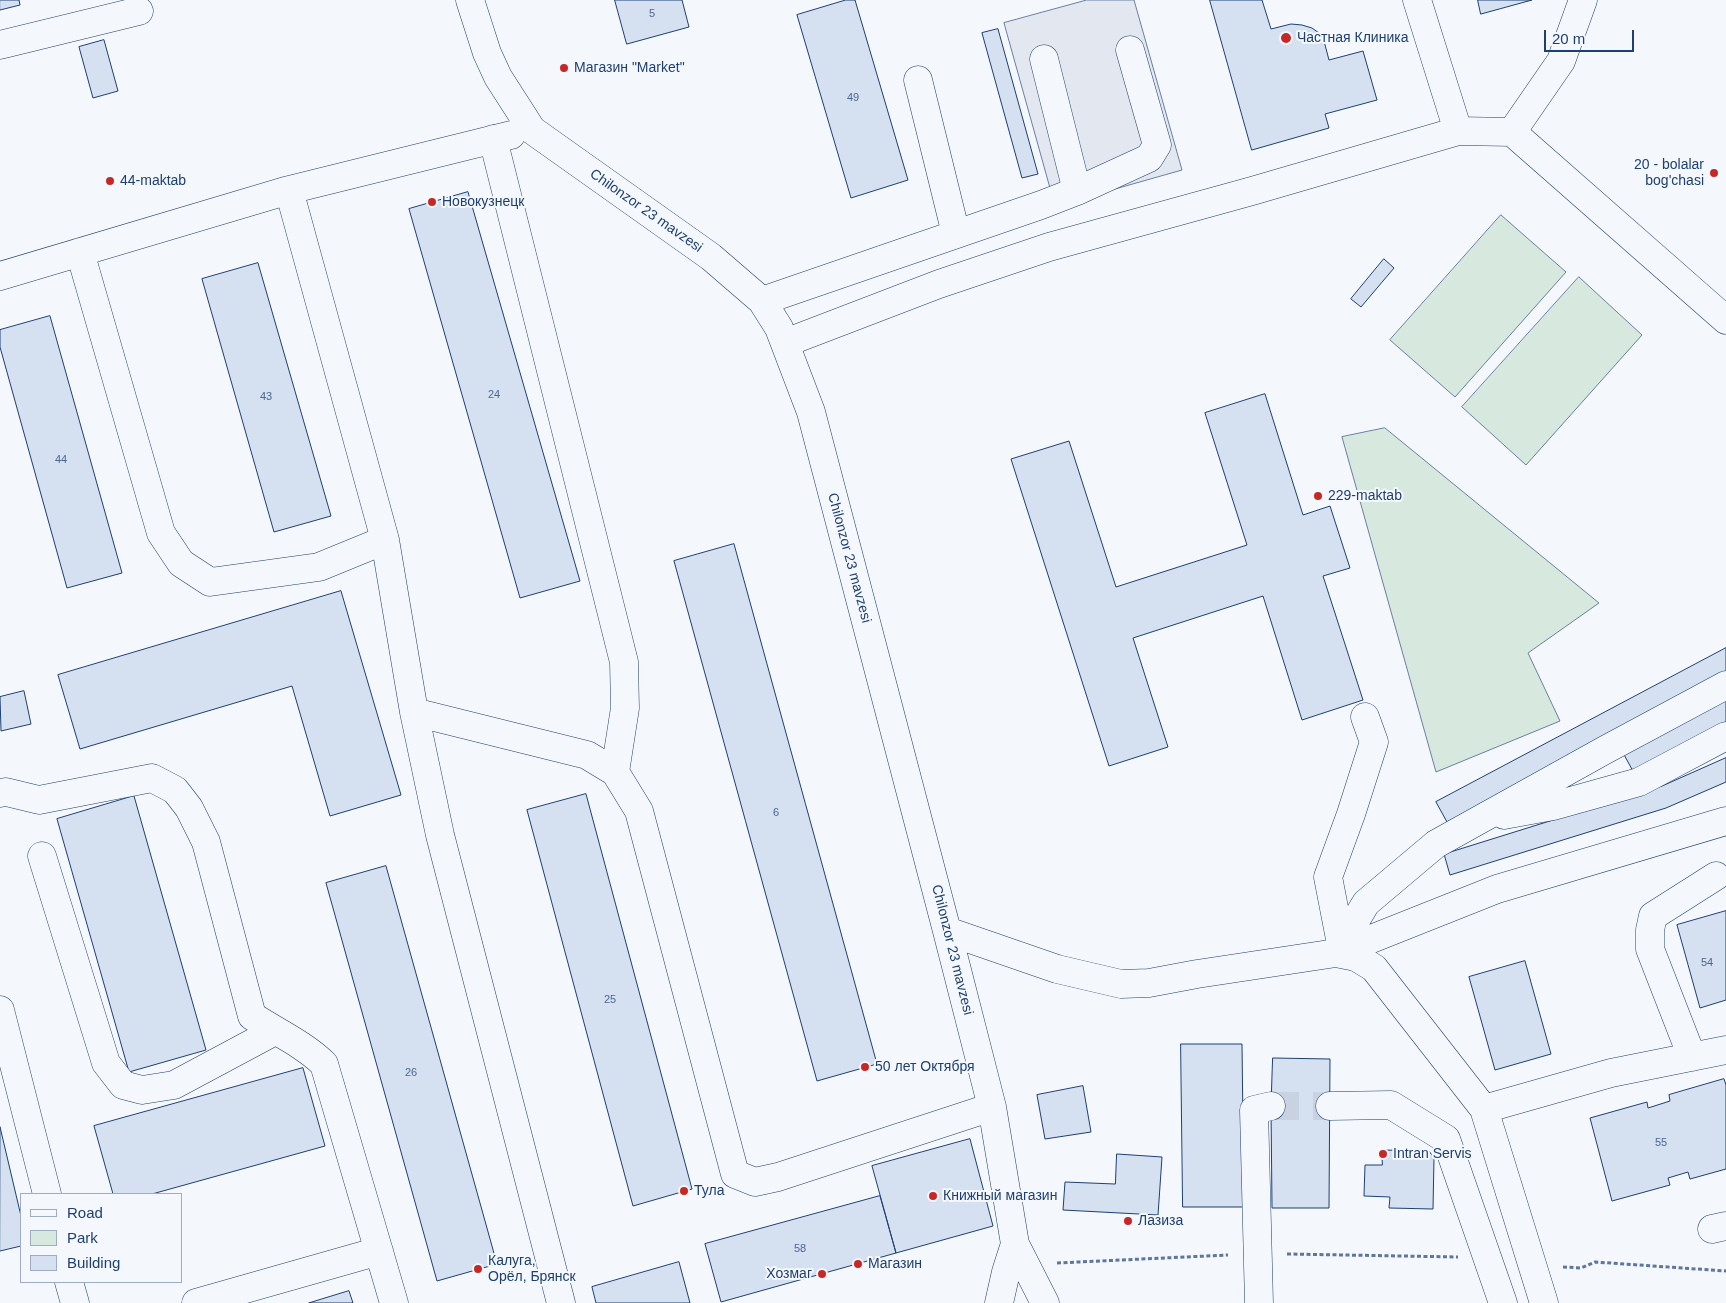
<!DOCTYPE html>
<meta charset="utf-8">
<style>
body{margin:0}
#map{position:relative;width:1726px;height:1303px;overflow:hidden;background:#f4f7fb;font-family:Arial,sans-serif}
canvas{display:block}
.legend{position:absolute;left:20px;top:1193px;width:162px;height:90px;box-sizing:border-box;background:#f4f7fb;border:1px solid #9eadc5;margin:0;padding:6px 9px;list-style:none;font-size:15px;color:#1d3f73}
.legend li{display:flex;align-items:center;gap:10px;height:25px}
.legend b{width:25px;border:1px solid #9eadc5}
.scale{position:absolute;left:1544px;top:30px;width:90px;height:22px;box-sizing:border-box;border:2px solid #1d3f73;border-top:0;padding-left:6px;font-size:15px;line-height:18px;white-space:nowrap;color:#1d3f73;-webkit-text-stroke:4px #f4f7fb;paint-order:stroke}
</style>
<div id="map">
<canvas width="1726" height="1303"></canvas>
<ul class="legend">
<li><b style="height:6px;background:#f4f7fb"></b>Road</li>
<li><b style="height:14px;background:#d7e8df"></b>Park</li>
<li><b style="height:14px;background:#d5e0f0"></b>Building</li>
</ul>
<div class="scale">20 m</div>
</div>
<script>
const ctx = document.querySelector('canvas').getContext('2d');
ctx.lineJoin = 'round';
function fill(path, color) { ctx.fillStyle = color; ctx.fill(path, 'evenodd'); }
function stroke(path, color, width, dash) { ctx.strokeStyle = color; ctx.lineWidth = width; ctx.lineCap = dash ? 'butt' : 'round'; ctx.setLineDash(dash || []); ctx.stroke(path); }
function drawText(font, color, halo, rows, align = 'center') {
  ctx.font = font + ' Arial,sans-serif'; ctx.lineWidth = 4; ctx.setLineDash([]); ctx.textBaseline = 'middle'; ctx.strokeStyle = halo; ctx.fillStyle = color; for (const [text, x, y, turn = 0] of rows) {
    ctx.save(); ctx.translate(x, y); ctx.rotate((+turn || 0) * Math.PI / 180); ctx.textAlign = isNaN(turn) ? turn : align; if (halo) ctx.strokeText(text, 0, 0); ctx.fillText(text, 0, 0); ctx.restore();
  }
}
const green = new Path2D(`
 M 1501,215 L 1566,272 L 1455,397 L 1390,340 Z
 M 1579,277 L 1642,335 L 1526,465 L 1462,407 Z
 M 1385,428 L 1599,603 L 1528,653 L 1560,721 L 1436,772 L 1342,437 Z`);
fill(green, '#d7e8df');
stroke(green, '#687fa3', 1);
const parking = new Path2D(`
 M 1087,0 L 1134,0 L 1182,170 L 1055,206 L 1004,23 Z`);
fill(parking, '#e3e8f0');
stroke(parking, '#687fa3', 1);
const building = new Path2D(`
 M 0,0 L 19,0 L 20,5 L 0,10 Z
 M 615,0 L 682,0 L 689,27 L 627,44 Z
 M 846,0 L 855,0 L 908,180 L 851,198 L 797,15 Z
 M 1210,0 L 1262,0 L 1271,29 L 1291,24 L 1302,25 L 1312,28 L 1319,33 L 1324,41 L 1329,60 L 1363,51 L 1377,100 L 1325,114 L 1329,128 L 1252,150 Z
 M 1478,0 L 1532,0 L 1481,14 Z
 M 998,29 L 1038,174 L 1022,178 L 982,33 Z
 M 104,40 L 118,91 L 93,98 L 79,47 Z
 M 468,192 L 580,581 L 520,598 L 409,209 Z
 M 1384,259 L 1394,268 L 1361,307 L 1351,299 Z
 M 258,263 L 331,516 L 274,532 L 202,279 Z
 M 50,316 L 122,573 L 67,588 L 0,347 L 0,330 Z
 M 1265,394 L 1303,515 L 1330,506 L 1350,568 L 1323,576 L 1363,700 L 1302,720 L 1263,596 L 1133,638 L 1168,747 L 1109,766 L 1011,459 L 1069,441 L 1116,587 L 1247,545 L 1205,413 Z
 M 734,544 L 877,1064 L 817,1081 L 674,561 Z
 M 341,591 L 401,795 L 330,816 L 292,686 L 80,749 L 58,675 Z
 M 1726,648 L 1726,674 L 1447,822 L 1436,802 Z
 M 24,691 L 31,724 L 1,731 L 0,697 Z
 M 1726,695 L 1726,724 L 1634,773 L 1622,751 Z
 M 1726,758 L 1726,782 L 1666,808 L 1450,875 L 1444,854 L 1662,786 Z
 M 586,794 L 692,1189 L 633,1206 L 527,810 Z
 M 134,796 L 206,1050 L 129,1072 L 57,819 Z
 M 386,866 L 497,1264 L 437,1281 L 326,883 Z
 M 1726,911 L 1726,1000 L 1700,1008 L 1677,925 Z
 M 1525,961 L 1551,1054 L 1495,1070 L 1469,977 Z
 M 1181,1044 L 1242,1044 L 1244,1207 L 1183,1207 Z
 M 1273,1058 L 1330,1059 L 1329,1208 L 1272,1208 L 1271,1106 Z
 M 303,1068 L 325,1146 L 152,1194 L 113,1194 L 94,1126 Z
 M 1724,1079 L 1726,1085 L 1726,1169 L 1690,1179 L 1688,1172 L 1668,1178 L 1670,1185 L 1612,1201 L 1590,1118 L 1647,1102 L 1648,1108 L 1670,1101 L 1669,1095 Z
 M 1083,1086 L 1091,1132 L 1045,1139 L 1037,1095 Z
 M 0,1127 L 21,1216 L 21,1246 L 0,1251 Z
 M 970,1139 L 993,1226 L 896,1253 L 872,1166 Z
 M 1382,1150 L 1429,1151 L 1434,1158 L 1433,1209 L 1389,1208 L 1390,1197 L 1364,1196 L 1365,1165 L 1382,1165 Z
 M 1117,1154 L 1162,1157 L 1158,1215 L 1063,1210 L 1065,1182 L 1115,1184 Z
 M 880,1196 L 896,1253 L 721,1302 L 705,1244 Z
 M 679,1262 L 690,1303 L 596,1303 L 592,1287 Z
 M 349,1291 L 353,1303 L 309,1303 Z`);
fill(building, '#d5e0f0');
stroke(building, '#1d3f73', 1);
stroke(new Path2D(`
 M 1271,1106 L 1330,1106`), '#c9d2e0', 28, [28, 14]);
const minor = new Path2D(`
 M 470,0 L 487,53 L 498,77 L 532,130 L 711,257 L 762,301 L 779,328 L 811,412 L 947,931 L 992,1107 L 1015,1244 L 1045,1303
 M 1417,0 L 1458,131
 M 0,45 L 139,11
 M 1044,59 L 1077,191
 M 918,80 L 956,234
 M 1512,132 L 1561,61 L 1583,0
 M 493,139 L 624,662 L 625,708 L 615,772
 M 289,190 L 385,540 L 414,712 L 440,835 L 561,1303
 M 80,252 L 161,533 L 181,563 L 210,582 L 319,567 L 385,540
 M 0,276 L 289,190 L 511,135
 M 762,301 L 1041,205 L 1077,191 L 1149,158 L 1157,145 L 1130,50
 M 785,343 L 939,284 L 1049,247 L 1252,191 L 1458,131 L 1512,132 L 1726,320
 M 1726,685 L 1605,750 L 1436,844 L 1366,903 L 1336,953 L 1497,889 L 1726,821
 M 414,712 L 587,755 L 615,772 L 639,811 L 735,1174 L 755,1182 L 778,1177 L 992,1107
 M 0,793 L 6,792 L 39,800 L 152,778 L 175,790 L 189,808 L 206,842 L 252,1016 C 275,1031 305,1045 324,1064 L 394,1303
 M 1504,815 L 1553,806 L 1639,782 L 1726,736
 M 42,856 L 106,1063 L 123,1085 L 142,1090 L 174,1085 L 275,1031
 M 947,931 L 1057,969 L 1121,984 L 1149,983 L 1197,974 L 1336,953 L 1356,957 L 1374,968 L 1484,1109 L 1544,1303
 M 1341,944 L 1328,877 L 1351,814 L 1374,742 L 1365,717
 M 0,1010 L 47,1194
 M 1692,1057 L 1650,949 L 1650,930 L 1653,916 L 1716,876
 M 1330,1106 L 1391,1105 L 1446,1139 L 1503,1303
 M 1484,1109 L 1611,1073 L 1726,1050
 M 1712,1229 L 1726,1226
 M 69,1282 L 75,1303
 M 196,1303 L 379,1251
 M 999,1303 L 1006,1272 L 1015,1244
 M 1259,1303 L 1254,1110 L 1271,1106`);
stroke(minor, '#1d3f73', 29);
stroke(new Path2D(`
 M 1287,1254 L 1458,1257
 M 1057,1263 L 1228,1255
 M 1563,1267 L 1581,1268 L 1595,1262 L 1726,1271`), '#5e769c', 3, [4, 2.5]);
stroke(minor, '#f4f7fb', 28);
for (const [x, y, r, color] of [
 [1286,38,6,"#c62828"],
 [564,68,5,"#c62828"],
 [1714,173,5,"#c62828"],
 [110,181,5,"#c62828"],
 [432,202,5,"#c62828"],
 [1318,496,5,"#c62828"],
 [865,1067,5,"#c62828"],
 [1383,1154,5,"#c62828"],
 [684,1191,5,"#c62828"],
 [933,1196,5,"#c62828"],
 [1128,1221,5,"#c62828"],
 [858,1264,5,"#c62828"],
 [478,1269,5,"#c62828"],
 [822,1274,5,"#c62828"]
]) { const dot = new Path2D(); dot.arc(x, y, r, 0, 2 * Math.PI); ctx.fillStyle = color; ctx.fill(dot); stroke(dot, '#f4f7fb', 2); }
drawText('11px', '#4b6792', null, [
 ["5",652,14],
 ["49",853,98],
 ["24",494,395],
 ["43",266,397],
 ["44",61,460],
 ["6",776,813],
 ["54",1707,963],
 ["25",610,1000],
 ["26",411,1073],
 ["55",1661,1143],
 ["58",800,1249]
]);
drawText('14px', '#1d3f73', '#f4f7fb', [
 ["Частная Клиника",1297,38],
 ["Магазин \"Market\"",574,68],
 ["20 - bolalar",1704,165,"right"],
 ["bog'chasi",1704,181,"right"],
 ["44-maktab",120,181],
 ["Новокузнецк",442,202],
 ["229-maktab",1328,496],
 ["50 лет Октября",875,1067],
 ["Intran Servis",1393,1154],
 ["Тула",694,1191],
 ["Книжный магазин",943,1196],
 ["Лазиза",1138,1221],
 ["Калуга,",488,1261],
 ["Орёл, Брянск",488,1277],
 ["Магазин",868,1264],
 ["Хозмаг",812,1274,"right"]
], 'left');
drawText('14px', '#1d3f73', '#f4f7fb', [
 ["Chilonzor 23 mavzesi",646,211,35],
 ["Chilonzor 23 mavzesi",849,558,75],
 ["Chilonzor 23 mavzesi",952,950,76]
]);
</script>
